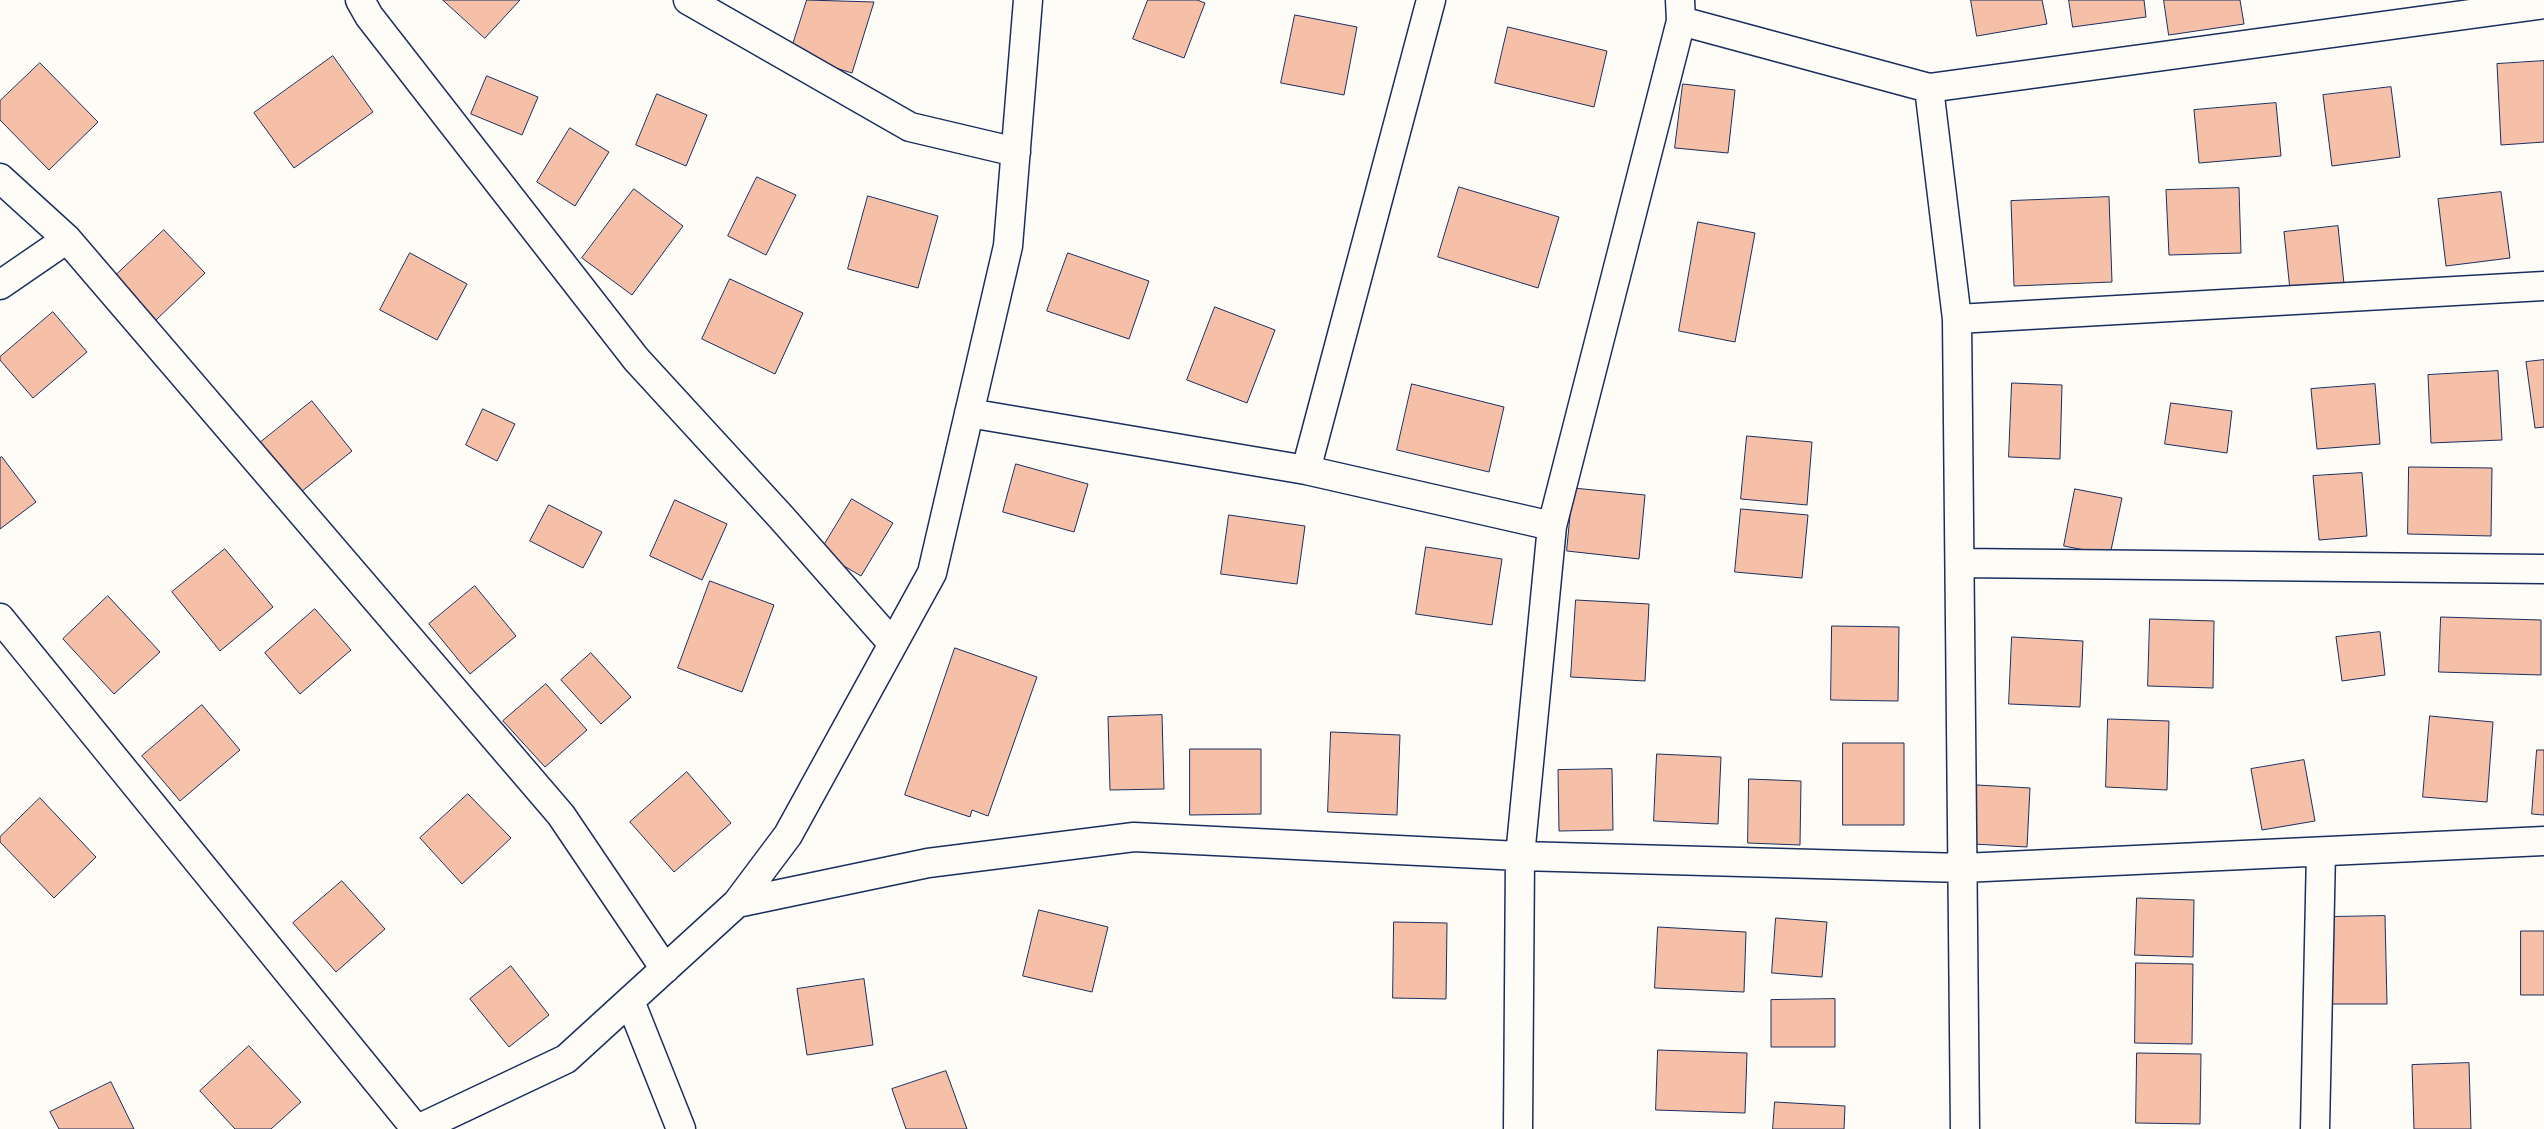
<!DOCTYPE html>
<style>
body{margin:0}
canvas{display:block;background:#fdfcf7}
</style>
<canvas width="2544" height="1129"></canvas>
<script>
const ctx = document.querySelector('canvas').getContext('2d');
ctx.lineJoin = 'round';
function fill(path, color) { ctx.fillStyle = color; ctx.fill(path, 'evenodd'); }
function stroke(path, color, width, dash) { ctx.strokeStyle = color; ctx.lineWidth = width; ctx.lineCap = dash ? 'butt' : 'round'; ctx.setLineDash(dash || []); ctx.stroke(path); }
const building = new Path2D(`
 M 443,0 L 520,0 L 485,38 Z
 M 807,0 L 874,2 L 852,73 L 790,54 Z
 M 1148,0 L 1197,0 L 1205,3 L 1184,58 L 1133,39 Z
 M 1971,0 L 2042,0 L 2047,24 L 1977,36 Z
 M 2069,0 L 2144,0 L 2146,17 L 2073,27 Z
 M 2164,0 L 2240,0 L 2244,24 L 2169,35 Z
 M 1295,15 L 1357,27 L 1344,95 L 1281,83 Z
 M 1508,27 L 1607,51 L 1594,107 L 1495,83 Z
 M 333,56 L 373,112 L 294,168 L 254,113 Z
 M 2544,61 L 2544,142 L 2501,145 L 2497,64 Z
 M 40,63 L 98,122 L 49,170 L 0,120 L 0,101 Z
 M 487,76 L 538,97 L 522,135 L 471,114 Z
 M 1683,84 L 1735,90 L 1728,153 L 1675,148 Z
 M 2391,87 L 2400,157 L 2332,166 L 2323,95 Z
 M 657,94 L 707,115 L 686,166 L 636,145 Z
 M 2276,103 L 2281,156 L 2199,163 L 2194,110 Z
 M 570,128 L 609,152 L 575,206 L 537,182 Z
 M 757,177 L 796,195 L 766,255 L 728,236 Z
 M 1459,187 L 1559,217 L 1538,288 L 1438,257 Z
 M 2239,188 L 2241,253 L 2169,255 L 2166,190 Z
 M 634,189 L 683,226 L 632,295 L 582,258 Z
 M 2501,192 L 2510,258 L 2446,266 L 2438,199 Z
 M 868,196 L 938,216 L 918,288 L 848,269 Z
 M 2109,197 L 2112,282 L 2014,286 L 2011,201 Z
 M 1698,222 L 1755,233 L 1735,342 L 1679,331 Z
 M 2338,226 L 2344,284 L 2290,290 L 2284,232 Z
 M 164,230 L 205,273 L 155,321 L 114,277 Z
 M 410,253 L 467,284 L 437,340 L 380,310 Z
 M 1068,253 L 1149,281 L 1129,339 L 1047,311 Z
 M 730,279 L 803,313 L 775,374 L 702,339 Z
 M 1215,307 L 1275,330 L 1247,403 L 1187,380 Z
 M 53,312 L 87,352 L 33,398 L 0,360 L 0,357 Z
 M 2544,360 L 2544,427 L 2535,428 L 2526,362 Z
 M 2498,371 L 2502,440 L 2431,443 L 2428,375 Z
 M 2012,383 L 2062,385 L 2060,459 L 2009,457 Z
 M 1412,384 L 1504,407 L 1489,472 L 1397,450 Z
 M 2375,384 L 2380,444 L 2317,449 L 2311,389 Z
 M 312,401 L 352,451 L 291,500 L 251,450 Z
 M 2171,403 L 2232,411 L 2227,453 L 2165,444 Z
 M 483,409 L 515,424 L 497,461 L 466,445 Z
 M 1747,436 L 1812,442 L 1807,505 L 1741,499 Z
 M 2,457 L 36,502 L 0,529 L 0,458 Z
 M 1016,464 L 1088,484 L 1074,532 L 1003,512 Z
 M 2409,467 L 2492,468 L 2491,536 L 2408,534 Z
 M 2362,473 L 2367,536 L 2319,540 L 2313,476 Z
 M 1573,488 L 1645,495 L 1639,559 L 1567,551 Z
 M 2075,489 L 2122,498 L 2110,555 L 2064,546 Z
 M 852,499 L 893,523 L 861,576 L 820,552 Z
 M 675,500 L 727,524 L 702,580 L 650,556 Z
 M 549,505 L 602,532 L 583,568 L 530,541 Z
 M 1741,509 L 1808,515 L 1802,578 L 1735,572 Z
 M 1229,515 L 1305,526 L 1297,584 L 1221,574 Z
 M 1426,547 L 1502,559 L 1492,625 L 1416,614 Z
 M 225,549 L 273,607 L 220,651 L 172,592 Z
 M 710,581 L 774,605 L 742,692 L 678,668 Z
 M 475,586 L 516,636 L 470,674 L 429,624 Z
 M 108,596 L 160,652 L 114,694 L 63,639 Z
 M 1576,600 L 1649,604 L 1645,681 L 1571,677 Z
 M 315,609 L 351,650 L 300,694 L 265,653 Z
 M 2441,617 L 2541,620 L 2541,675 L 2439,672 Z
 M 2150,619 L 2214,621 L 2213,688 L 2148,686 Z
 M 1832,626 L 1899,627 L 1898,701 L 1831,700 Z
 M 2380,632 L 2385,675 L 2342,681 L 2336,637 Z
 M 2012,637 L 2083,641 L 2080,707 L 2009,704 Z
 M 955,648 L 1037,677 L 988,816 L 972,810 L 970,817 L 905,795 Z
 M 591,653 L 631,697 L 601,724 L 561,680 Z
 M 546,684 L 587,730 L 545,767 L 503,721 Z
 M 202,705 L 240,750 L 180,801 L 142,756 Z
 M 1162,715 L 1164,789 L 1110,790 L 1108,717 Z
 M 2430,716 L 2493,722 L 2487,802 L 2423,797 Z
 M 2108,719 L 2169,721 L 2167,790 L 2106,787 Z
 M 1331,732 L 1400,735 L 1397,815 L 1328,812 Z
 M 1843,743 L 1904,743 L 1904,825 L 1843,825 Z
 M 1190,749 L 1261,749 L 1261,814 L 1190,815 Z
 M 2537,750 L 2544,750 L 2544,815 L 2532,814 Z
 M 1657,754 L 1721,757 L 1718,824 L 1654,821 Z
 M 2304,760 L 2315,821 L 2262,830 L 2251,769 Z
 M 1612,769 L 1613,830 L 1559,831 L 1558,770 Z
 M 687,772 L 731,823 L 674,872 L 630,822 Z
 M 1749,779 L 1801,781 L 1800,845 L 1748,843 Z
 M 1977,785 L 2030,788 L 2027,847 L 1973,844 Z
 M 468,794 L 511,838 L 462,884 L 420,838 Z
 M 40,798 L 96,857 L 54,898 L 0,842 L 0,837 Z
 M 342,881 L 385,929 L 336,972 L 293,923 Z
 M 2137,898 L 2194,900 L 2193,957 L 2135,955 Z
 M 1039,910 L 1108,927 L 1092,992 L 1023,976 Z
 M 2385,916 L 2387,1004 L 2329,1004 L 2328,917 Z
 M 1776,918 L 1827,922 L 1822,977 L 1772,973 Z
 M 1394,922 L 1447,923 L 1446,999 L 1393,998 Z
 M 1658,927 L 1746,932 L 1744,992 L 1655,988 Z
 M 2521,931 L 2544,931 L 2544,995 L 2521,995 Z
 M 2136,963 L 2193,964 L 2192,1044 L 2135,1043 Z
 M 511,966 L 549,1015 L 509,1047 L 470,999 Z
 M 864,979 L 873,1045 L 807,1055 L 797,989 Z
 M 1835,999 L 1835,1047 L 1771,1047 L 1771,1000 Z
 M 249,1046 L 301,1102 L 271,1129 L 235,1129 L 200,1091 Z
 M 1658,1050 L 1747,1053 L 1745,1113 L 1656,1110 Z
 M 2137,1053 L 2201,1054 L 2200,1124 L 2136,1123 Z
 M 2469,1063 L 2471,1129 L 2414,1129 L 2412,1065 Z
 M 946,1071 L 967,1129 L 906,1129 L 892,1089 Z
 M 111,1082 L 134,1129 L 59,1129 L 50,1112 Z
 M 1775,1102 L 1845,1106 L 1844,1129 L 1773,1129 Z`);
fill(building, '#f5bfa8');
stroke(building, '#1b2f5e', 1);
const street = new Path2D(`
 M 360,0 L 369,16 L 636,359 L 781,517 L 893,644
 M 688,0 L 910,127 L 1016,152
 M 1681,21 L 1929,88 L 2544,4
 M 1929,88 L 1957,319 L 1965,1129
 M 0,178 L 67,239 L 561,815 L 665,969
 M 0,285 L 67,239
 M 1957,319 L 2544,286
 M 969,413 L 1306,470 L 1552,526
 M 1306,470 L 1431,0
 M 1960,563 L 2544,569
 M 0,618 L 416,1129
 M 737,903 L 788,835 L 932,573 L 1008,246 L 1028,0
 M 630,1001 L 681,1129
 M 418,1129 L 566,1059 L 737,903 L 928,863 L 1134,837 L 1520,856 L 1963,868 L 2544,841
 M 1518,1129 L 1520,856 L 1552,526 L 1681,21 L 1680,0
 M 2315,1129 L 2321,852`);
stroke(street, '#1b2f5e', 31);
stroke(street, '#fdfcf7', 28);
</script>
